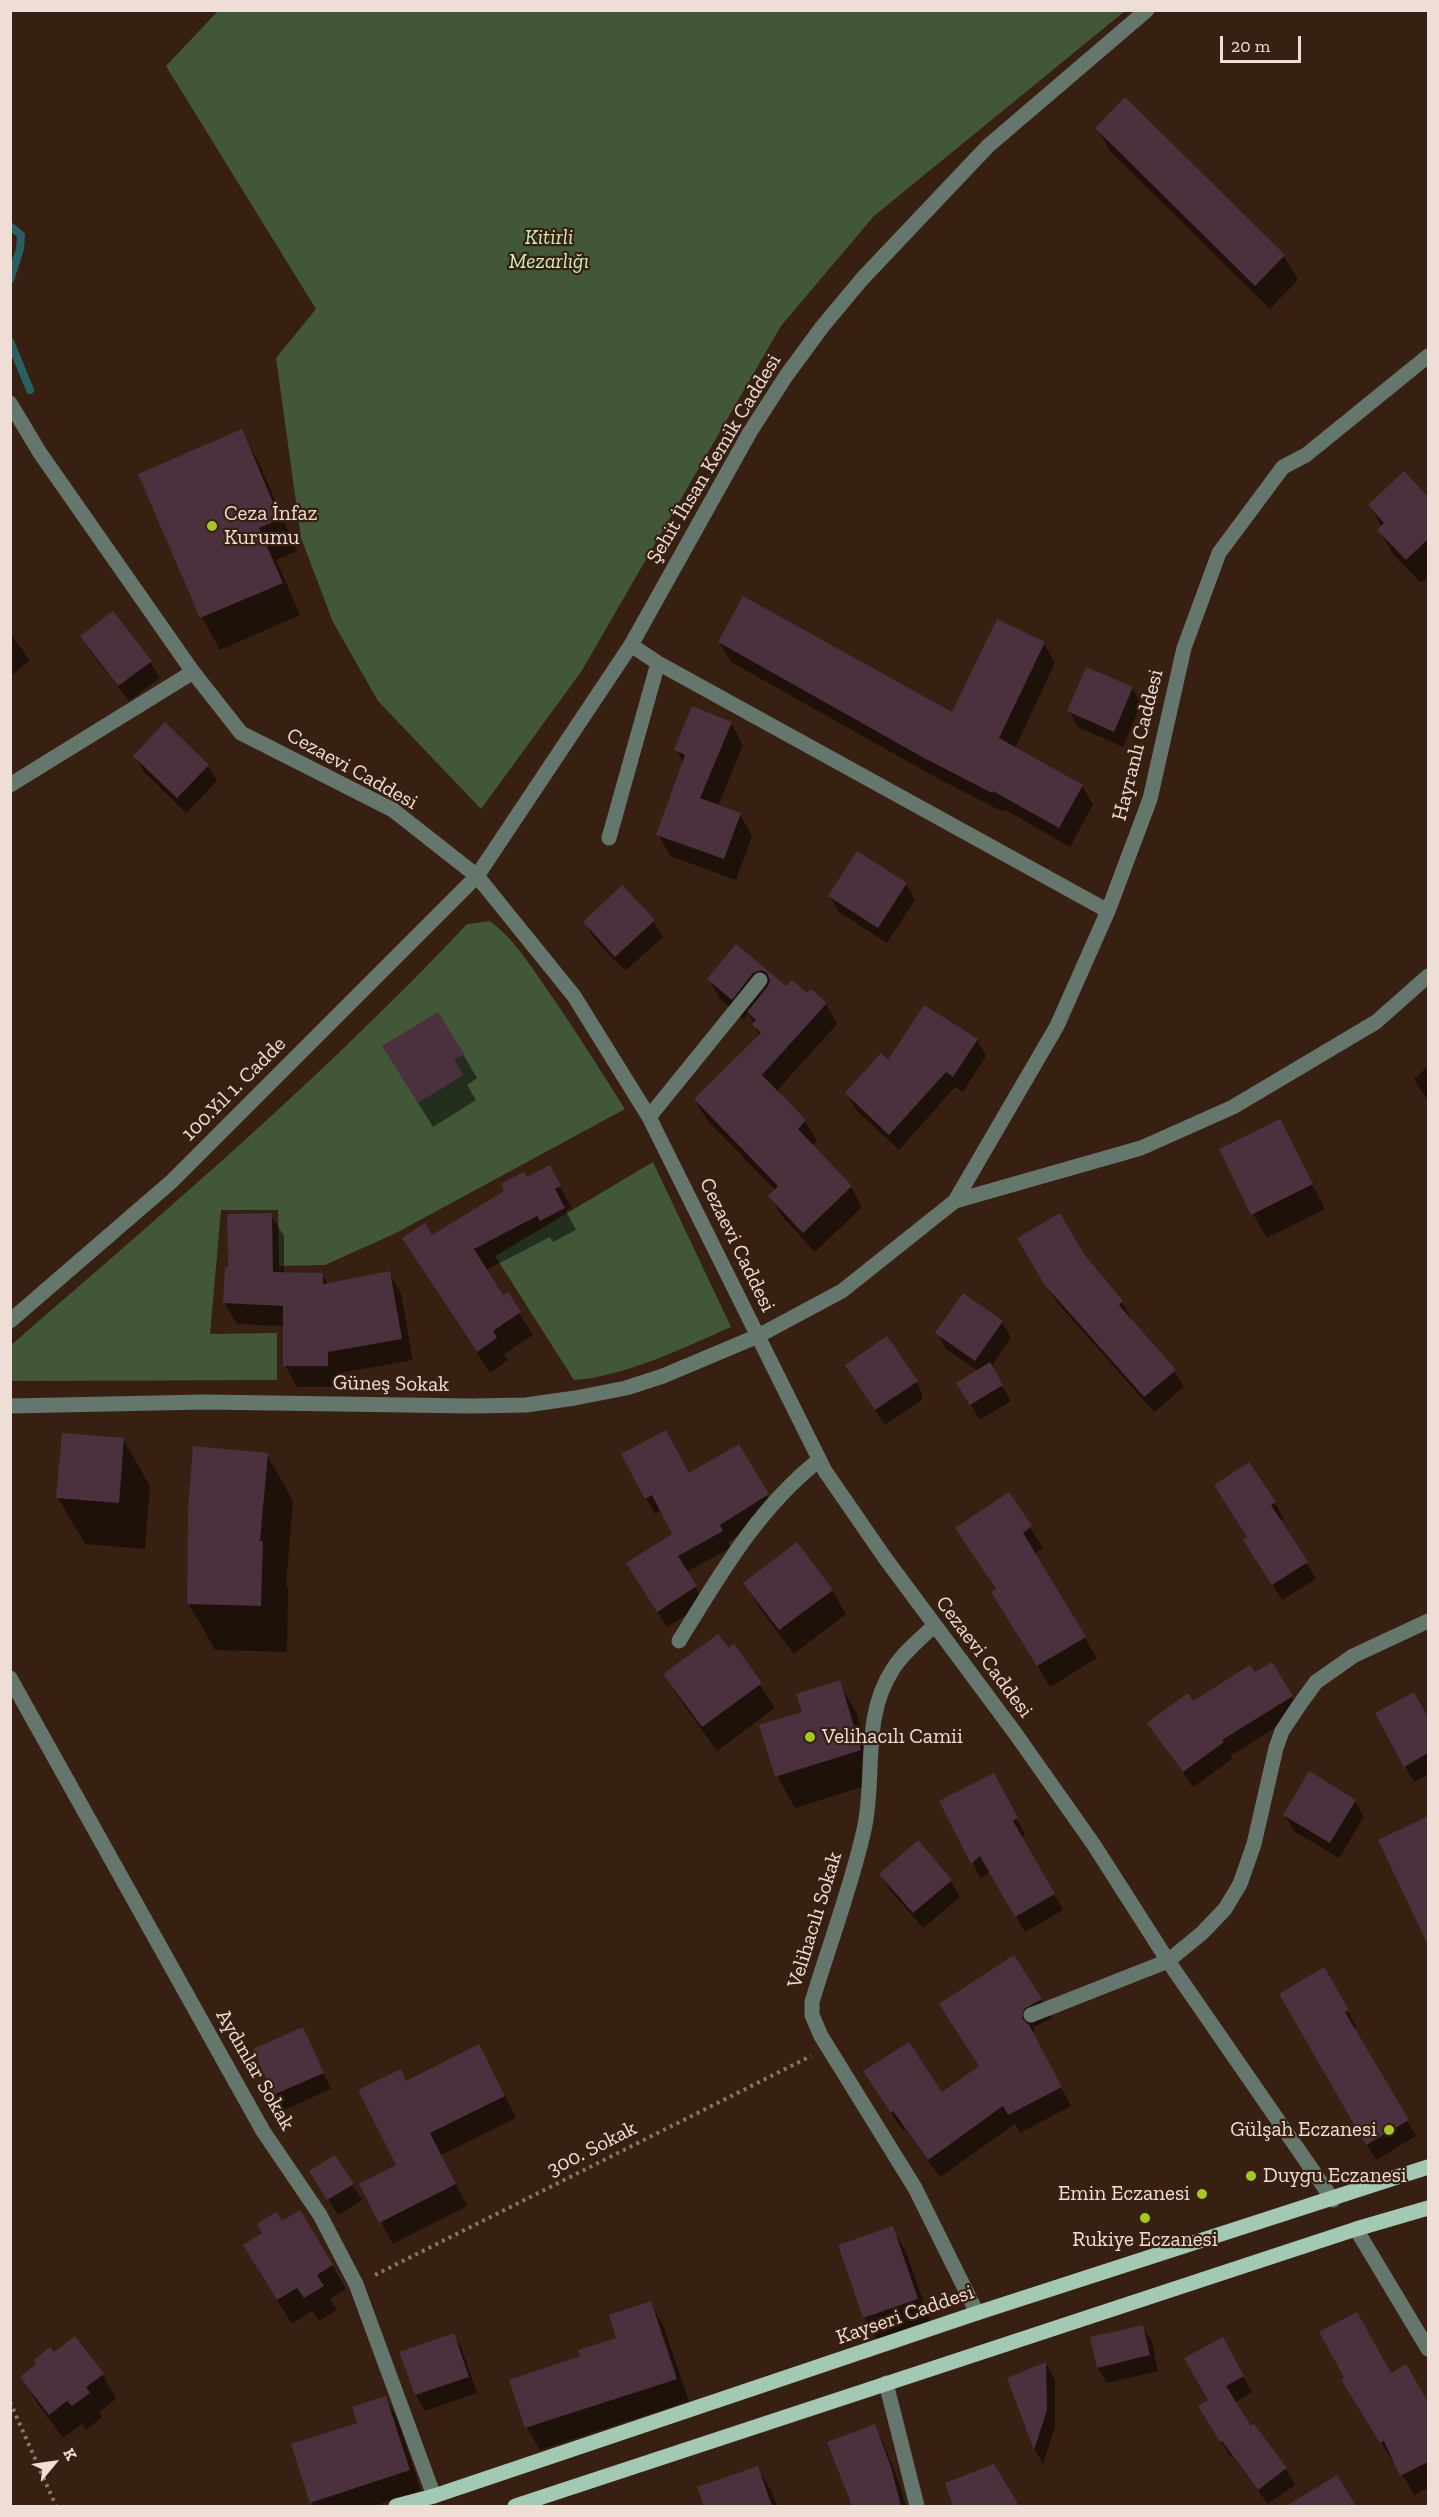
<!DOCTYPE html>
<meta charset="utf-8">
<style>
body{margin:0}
#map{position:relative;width:1439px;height:2517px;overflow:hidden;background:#372011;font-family:"Zilla Slab",serif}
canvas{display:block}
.frame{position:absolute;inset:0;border:12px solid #eeded5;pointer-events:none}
.north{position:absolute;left:24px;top:2433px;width:60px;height:60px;-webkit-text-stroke:4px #372011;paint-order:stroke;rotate:61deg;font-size:16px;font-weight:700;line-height:24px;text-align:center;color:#eeded5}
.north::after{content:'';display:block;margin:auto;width:21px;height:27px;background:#eeded5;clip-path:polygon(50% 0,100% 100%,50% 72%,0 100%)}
.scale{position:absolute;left:1220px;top:36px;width:81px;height:27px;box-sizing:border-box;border:3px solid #eeded5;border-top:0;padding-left:8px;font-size:18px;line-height:21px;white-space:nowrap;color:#eeded5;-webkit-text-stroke:4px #372011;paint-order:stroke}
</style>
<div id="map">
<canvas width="1439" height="2517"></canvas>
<div class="frame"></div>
<div class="north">K</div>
<div class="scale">20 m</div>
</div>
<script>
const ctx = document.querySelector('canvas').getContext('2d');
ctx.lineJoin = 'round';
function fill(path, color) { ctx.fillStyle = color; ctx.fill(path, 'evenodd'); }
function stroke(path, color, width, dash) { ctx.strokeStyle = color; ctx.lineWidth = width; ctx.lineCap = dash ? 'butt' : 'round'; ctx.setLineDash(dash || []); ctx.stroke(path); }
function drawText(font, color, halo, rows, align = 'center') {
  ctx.font = font + ' "Zilla Slab",serif'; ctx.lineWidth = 4.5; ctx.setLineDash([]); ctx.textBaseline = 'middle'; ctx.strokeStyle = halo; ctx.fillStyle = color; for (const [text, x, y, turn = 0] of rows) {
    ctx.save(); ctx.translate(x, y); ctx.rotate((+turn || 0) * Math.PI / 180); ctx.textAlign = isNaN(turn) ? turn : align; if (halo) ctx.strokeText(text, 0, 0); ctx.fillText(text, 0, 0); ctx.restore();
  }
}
fill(new Path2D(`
 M 218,11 L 218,10 L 1125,11 L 874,216 L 781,326 L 581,672 L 481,809 L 378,701 L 333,622 L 301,538 L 276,358 L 316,309 L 166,66 Z
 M 490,921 C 514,939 530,965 546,988 C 574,1028 599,1068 625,1109 L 396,1233 L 325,1265 L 279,1266 L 278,1210 L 221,1210 L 210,1334 L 277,1333 L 277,1380 L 11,1381 L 10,1346 C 167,1210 325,1075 467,924 Z
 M 653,1162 L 731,1327 C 686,1347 623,1377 574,1380 L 495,1256 Z`), '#425638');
fill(new Path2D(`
 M 1097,128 L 1284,256 L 1298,280 L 1270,309 L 1111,152 Z
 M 241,431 L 259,463 L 297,551 L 276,560 L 300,615 L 220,650 L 202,618 L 140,475 Z
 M 1404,473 L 1428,499 L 1428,576 L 1421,583 L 1393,554 L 1379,530 L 1382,527 L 1370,506 Z
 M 10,633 L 30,660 L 10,677 Z
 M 82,636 L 150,662 L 160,678 L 129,701 L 91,652 Z
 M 719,642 L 953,714 L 1044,643 L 1055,663 L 1015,748 L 1082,786 L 1093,805 L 1070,847 L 1004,809 L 1003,812 L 937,778 L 731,662 Z
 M 1132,688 L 1141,704 L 1123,747 L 1078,727 L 1069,711 Z
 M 731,723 L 743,745 L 718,806 L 740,814 L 752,836 L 736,880 L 670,856 L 658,834 L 684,764 L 676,750 Z
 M 135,756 L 207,765 L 217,781 L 186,813 L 144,772 Z
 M 906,884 L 915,900 L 887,943 L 839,912 L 830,896 Z
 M 653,921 L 663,937 L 625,971 L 594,938 L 584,922 Z
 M 736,946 L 787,988 L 826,1004 L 837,1024 L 776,1092 L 805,1121 L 817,1141 L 812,1146 L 851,1187 L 862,1207 L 815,1252 L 782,1216 L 770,1196 L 776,1191 L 707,1120 L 695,1100 L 760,1036 L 748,1013 L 744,1019 L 720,999 L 709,979 Z
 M 977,1040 L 986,1056 L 963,1092 L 955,1087 L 899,1150 L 856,1110 L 847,1094 L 889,1063 Z
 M 463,1054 L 477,1078 L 467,1085 L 476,1100 L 433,1127 L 398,1070 Z
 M 1428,1066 L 1428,1101 L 1414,1079 Z
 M 1280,1121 L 1325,1209 L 1267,1238 L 1253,1214 Z
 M 549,1167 L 572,1208 L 566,1211 L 576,1230 L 553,1242 L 550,1237 L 486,1270 L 503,1297 L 507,1294 L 533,1335 L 504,1354 L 508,1360 L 490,1373 L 417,1260 L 432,1237 Z
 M 271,1215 L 284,1236 L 284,1274 L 322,1274 L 328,1284 L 389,1273 L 401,1294 L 413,1360 L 340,1373 L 340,1387 L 297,1387 L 285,1365 L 285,1326 L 237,1324 L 224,1302 L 229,1269 Z
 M 1019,1239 L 1083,1254 L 1122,1302 L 1131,1318 L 1130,1319 L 1174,1371 L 1184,1387 L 1154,1412 L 1056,1301 Z
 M 964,1295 L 1002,1322 L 1011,1338 L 991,1367 L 1011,1401 L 980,1420 L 958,1383 L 978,1371 L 946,1349 L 937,1333 Z
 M 847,1366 L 913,1376 L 922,1393 L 922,1400 L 885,1425 Z
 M 123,1439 L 150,1486 L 145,1549 L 85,1544 L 58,1498 Z
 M 738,1446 L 776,1511 L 728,1542 L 731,1548 L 686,1572 L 705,1603 L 667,1627 L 637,1579 L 674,1534 L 661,1510 L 655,1514 L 646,1498 Z
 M 267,1455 L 293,1501 L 286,1585 L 288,1589 L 287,1652 L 215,1650 L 189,1604 Z
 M 1249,1464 L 1275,1503 L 1284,1519 L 1280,1521 L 1316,1579 L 1282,1600 L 1254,1556 L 1248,1538 Z
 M 1009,1494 L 1043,1548 L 1034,1554 L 1097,1658 L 1050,1687 L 1006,1613 L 996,1590 L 957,1528 Z
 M 745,1583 L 832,1590 L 846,1614 L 794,1654 L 759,1607 Z
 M 734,1646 L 775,1708 L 717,1751 L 679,1698 L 665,1674 Z
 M 1254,1674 L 1292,1697 L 1301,1712 L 1230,1756 L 1232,1759 L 1193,1787 L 1149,1723 Z
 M 839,1682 L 857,1714 L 878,1782 L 795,1808 L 777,1776 L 804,1713 Z
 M 1421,1707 L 1428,1721 L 1428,1774 L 1414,1782 L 1405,1766 Z
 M 1003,1791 L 1025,1835 L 1021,1837 L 1063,1910 L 1025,1932 L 990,1871 L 981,1879 L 941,1801 Z
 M 1355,1801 L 1364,1817 L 1339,1858 L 1294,1831 L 1285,1815 Z
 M 1428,1818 L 1428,1942 L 1380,1841 Z
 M 881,1874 L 951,1881 L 960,1897 L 923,1928 L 890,1890 Z
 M 1324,1970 L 1356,2026 L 1353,2028 L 1416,2136 L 1376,2160 L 1281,1994 Z
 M 1041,1999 L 1052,2018 L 1034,2027 L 1033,2034 L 1071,2106 L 1020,2133 L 1015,2124 L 940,2177 L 905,2129 L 903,2131 L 876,2090 L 941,2095 L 980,2067 L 941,2005 Z
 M 302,2029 L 331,2089 L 284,2110 L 255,2050 Z
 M 491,2068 L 516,2118 L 441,2155 L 467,2206 L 393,2244 L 361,2185 L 398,2166 L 407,2082 Z
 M 352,2184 L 362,2200 L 338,2215 L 320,2187 Z
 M 281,2223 L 332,2265 L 346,2289 L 330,2299 L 337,2310 L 319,2321 L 312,2311 L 292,2324 L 258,2270 Z
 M 892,2228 L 906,2252 L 931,2323 L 878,2341 L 864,2317 Z
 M 650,2303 L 663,2325 L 689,2401 L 540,2450 L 527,2428 L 511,2381 L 582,2357 L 618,2339 Z
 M 1142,2326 L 1152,2342 L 1158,2371 L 1107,2383 L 1098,2368 Z
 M 453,2334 L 462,2350 L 477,2393 L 425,2411 L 416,2395 Z
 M 1222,2339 L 1252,2392 L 1234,2403 L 1250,2429 L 1286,2469 L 1295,2485 L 1268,2504 L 1232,2456 L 1231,2457 L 1209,2423 L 1210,2401 Z
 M 54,2354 L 103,2375 L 116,2399 L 99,2412 L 102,2417 L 86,2430 L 82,2424 L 63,2438 L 36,2401 L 22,2377 Z
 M 1046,2364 L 1055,2380 L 1055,2427 L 1043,2464 L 1035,2450 L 1008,2379 Z
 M 1405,2366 L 1428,2405 L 1428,2488 L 1414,2495 L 1395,2461 L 1393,2462 L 1356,2402 Z
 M 385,2397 L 397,2418 L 421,2491 L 373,2506 L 314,2506 L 312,2502 L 359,2424 Z
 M 874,2426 L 883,2442 L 900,2485 L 906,2506 L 866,2506 L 863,2497 Z
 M 994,2466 L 1017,2506 L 981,2506 L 964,2478 Z
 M 758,2468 L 772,2492 L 777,2506 L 705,2506 L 699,2488 Z
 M 1337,2477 L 1354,2506 L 1310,2506 L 1304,2497 Z`), '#0007');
stroke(new Path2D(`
 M 10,226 L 21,235 L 20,249 L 10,280
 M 10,341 L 30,390`), '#295f61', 8);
fill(new Path2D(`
 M 1125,97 L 1285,255 L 1255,286 L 1095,128 Z
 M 242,429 L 280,519 L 259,528 L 283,583 L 200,618 L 138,474 Z
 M 1404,471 L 1428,497 L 1428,539 L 1406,560 L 1377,530 L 1384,523 L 1368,505 Z
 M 743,596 L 952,712 L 997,619 L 1045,642 L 999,738 L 1083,785 L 1059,828 L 993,791 L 992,793 L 924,758 L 718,642 Z
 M 113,611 L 152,661 L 118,686 L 80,636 Z
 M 1086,667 L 1133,687 L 1114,732 L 1067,711 Z
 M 692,706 L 732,722 L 700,798 L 741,813 L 724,859 L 656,835 L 685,755 L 674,750 Z
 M 165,722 L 209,765 L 177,798 L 133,756 Z
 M 857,851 L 907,883 L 878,928 L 828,896 Z
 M 622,885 L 655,920 L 615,957 L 583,922 Z
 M 736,944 L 786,986 L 792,980 L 807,993 L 811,989 L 827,1003 L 762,1075 L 806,1120 L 798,1129 L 852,1186 L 803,1233 L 768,1196 L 778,1186 L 694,1099 L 761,1033 L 752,1024 L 756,1020 L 747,1012 L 768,986 L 770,981 L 767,973 L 761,970 L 753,973 L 732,1000 L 707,979 Z
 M 924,1005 L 978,1039 L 953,1077 L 946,1072 L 889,1135 L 845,1093 L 881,1053 L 888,1060 Z
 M 438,1012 L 464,1054 L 454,1060 L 463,1075 L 418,1103 L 382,1046 Z
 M 1280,1119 L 1313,1184 L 1251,1215 L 1219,1149 Z
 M 550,1165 L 561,1186 L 555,1189 L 565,1208 L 540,1221 L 537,1216 L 474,1249 L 503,1295 L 508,1292 L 521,1312 L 493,1331 L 497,1338 L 477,1352 L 402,1238 L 425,1223 L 432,1235 L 504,1191 L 501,1184 L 524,1172 L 527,1177 Z
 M 272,1213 L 273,1272 L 323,1273 L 323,1284 L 390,1271 L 402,1339 L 328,1352 L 328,1366 L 283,1366 L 283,1306 L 223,1303 L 225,1267 L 228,1267 L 227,1214 Z
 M 1060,1213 L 1084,1254 L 1123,1301 L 1119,1305 L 1176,1370 L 1144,1397 L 1044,1284 L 1017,1238 Z
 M 963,1293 L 1003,1321 L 975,1361 L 935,1333 Z
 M 887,1336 L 918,1381 L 875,1410 L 845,1365 Z
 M 990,1362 L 1003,1385 L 970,1405 L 956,1383 Z
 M 666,1430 L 689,1473 L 739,1444 L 769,1494 L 720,1525 L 723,1531 L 678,1556 L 697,1586 L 657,1612 L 626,1563 L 672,1534 L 652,1495 L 645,1499 L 621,1454 Z
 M 62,1433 L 124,1438 L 119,1503 L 56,1498 Z
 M 193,1446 L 268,1453 L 260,1541 L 263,1541 L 261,1606 L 187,1604 L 188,1510 Z
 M 1249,1462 L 1276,1502 L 1271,1505 L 1308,1562 L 1272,1585 L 1243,1540 L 1247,1537 L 1214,1485 Z
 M 1009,1492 L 1032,1526 L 1023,1533 L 1086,1637 L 1037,1666 L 991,1592 L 996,1589 L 955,1528 Z
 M 797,1542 L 833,1590 L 779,1630 L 743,1583 Z
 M 718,1634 L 729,1648 L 734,1644 L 762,1683 L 702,1727 L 663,1674 Z
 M 1272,1662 L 1293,1696 L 1222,1740 L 1224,1742 L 1183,1772 L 1147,1723 L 1188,1693 L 1193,1701 L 1250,1665 L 1255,1672 Z
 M 840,1680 L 861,1750 L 775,1777 L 759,1725 L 802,1712 L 796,1694 Z
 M 1414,1692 L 1428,1718 L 1428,1753 L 1404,1767 L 1375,1713 Z
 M 1309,1771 L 1356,1800 L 1330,1843 L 1283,1815 Z
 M 994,1773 L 1018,1818 L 1013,1821 L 1055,1894 L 1015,1917 L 980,1856 L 971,1864 L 939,1801 Z
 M 1428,1816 L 1428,1945 L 1378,1840 Z
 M 918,1840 L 952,1880 L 913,1913 L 879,1874 Z
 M 1014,1955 L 1042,1999 L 1024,2009 L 1022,2018 L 1029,2025 L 1062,2087 L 1008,2115 L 1003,2106 L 928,2160 L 893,2111 L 891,2113 L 863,2071 L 909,2042 L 942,2092 L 979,2066 L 939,2004 Z
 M 1324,1967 L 1349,2010 L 1345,2012 L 1409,2120 L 1366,2145 L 1279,1994 Z
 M 303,2027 L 324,2073 L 273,2095 L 253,2049 Z
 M 479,2044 L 505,2096 L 430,2133 L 456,2184 L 379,2223 L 359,2184 L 396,2165 L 358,2090 L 401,2069 L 406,2081 Z
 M 335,2155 L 354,2184 L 327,2200 L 309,2171 Z
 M 300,2210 L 333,2265 L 317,2275 L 324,2286 L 304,2298 L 297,2288 L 277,2300 L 243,2245 L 262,2233 L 257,2224 L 276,2212 L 282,2221 Z
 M 893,2226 L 918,2299 L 863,2318 L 838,2245 Z
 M 651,2301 L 677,2379 L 525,2428 L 509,2380 L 580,2356 L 578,2350 L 616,2338 L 609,2315 Z
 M 1357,2312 L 1391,2373 L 1406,2364 L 1428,2402 L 1428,2462 L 1400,2476 L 1384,2441 L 1380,2443 L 1342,2381 L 1344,2377 L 1319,2332 Z
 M 1143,2325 L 1150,2355 L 1097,2368 L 1090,2337 Z
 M 454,2333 L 469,2377 L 415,2395 L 399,2352 Z
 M 75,2336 L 104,2374 L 86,2387 L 90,2393 L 72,2406 L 67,2401 L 49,2415 L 20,2377 L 36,2364 L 34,2360 L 50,2347 L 54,2352 Z
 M 1223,2337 L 1244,2376 L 1226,2386 L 1251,2426 L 1254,2424 L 1287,2468 L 1258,2490 L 1222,2441 L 1220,2442 L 1198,2406 L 1208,2400 L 1184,2358 Z
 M 1046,2362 L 1047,2410 L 1034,2450 L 1007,2378 Z
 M 386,2396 L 410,2470 L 310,2503 L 291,2444 L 357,2423 L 352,2407 Z
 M 875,2424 L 891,2467 L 901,2506 L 852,2506 L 827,2442 Z
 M 994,2464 L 1019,2506 L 953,2506 L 945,2483 Z
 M 758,2466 L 772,2506 L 704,2506 L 697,2487 Z
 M 1337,2475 L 1356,2506 L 1286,2506 Z`), '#4b303e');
stroke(new Path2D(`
 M 375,2275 L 811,2056
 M 10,2402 L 56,2506`), '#897569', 4, [3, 4.5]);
stroke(new Path2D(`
 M 10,403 L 40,453 L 193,672 L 241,733 L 393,810 L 477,876 L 574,996 L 649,1117 L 825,1471 L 885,1558 L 1015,1733 L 1094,1845 L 1168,1961 L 1333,2200
 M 631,645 L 658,663 L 1108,911
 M 10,785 L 193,672
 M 609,838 L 658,663
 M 649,1117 L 760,980
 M 955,1201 L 1057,1026 L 1108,911 L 1150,799 L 1184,648 L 1219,553 L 1283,467 L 1306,455 L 1428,356
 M 10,1321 L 171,1182 L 477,876 L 631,645 L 750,432 L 786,376 L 822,327 L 862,279 L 988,146 L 1147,10
 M 10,1406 L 205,1402 L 472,1406 L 526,1405 L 575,1398 L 626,1388 L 663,1376 L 758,1336 L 842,1291 L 955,1201 L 1141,1148 L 1233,1107 L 1376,1022 L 1428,976
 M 934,1626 C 920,1639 903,1653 893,1669 C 861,1717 876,1777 864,1830 C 851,1888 829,1945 812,2002 L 812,2015 L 821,2036 L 915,2188 L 977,2313
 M 679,1641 C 720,1575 757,1509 819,1460
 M 10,1678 L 263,2131 L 320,2215 L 356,2284 L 434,2496
 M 1031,2015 L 1168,1961 L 1202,1933 L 1225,1909 L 1240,1884 L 1254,1844 L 1276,1748 L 1282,1731 L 1300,1704 L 1316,1682 L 1353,1656 L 1428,1621
 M 1356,2229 L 1428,2349
 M 886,2383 L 917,2506`), '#65766d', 15);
stroke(new Path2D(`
 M 396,2506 L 434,2496 L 977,2313 L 1428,2167
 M 515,2506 L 1356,2229 L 1428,2208`), '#a3c8b4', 15);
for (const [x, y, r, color] of [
 [212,526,6,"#a3c926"],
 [810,1737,6,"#a3c926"],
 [1389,2130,6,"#a3c926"],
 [1251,2176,6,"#a3c926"],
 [1202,2194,6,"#a3c926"],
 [1145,2218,6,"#a3c926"]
]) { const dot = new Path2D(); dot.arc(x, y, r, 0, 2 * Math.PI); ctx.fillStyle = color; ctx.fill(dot); stroke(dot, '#372011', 2); }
drawText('italic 21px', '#c9f0b7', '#372011', [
 ["Kitirli",549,238],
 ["Mezarlığı",549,262]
]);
drawText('21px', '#eeded5', '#372011', [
 ["Şehit İhsan Kemik Caddesi",714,459,-59],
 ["Hayranlı Caddesi",1138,745,-76],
 ["Cezaevi Caddesi",352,769,29],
 ["100.Yıl 1. Cadde",234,1089,-45],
 ["Cezaevi Caddesi",737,1245,64],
 ["Güneş Sokak",391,1384,1],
 ["Cezaevi Caddesi",984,1657,53],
 ["Velihacılı Sokak",815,1920,-73],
 ["Aydınlar Sokak",255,2070,60],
 ["300. Sokak",592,2149,-27],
 ["Kayseri Caddesi",905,2315,-19]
]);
drawText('21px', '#eeded5', '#372011', [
 ["Ceza İnfaz",224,514],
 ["Kurumu",224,538],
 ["Velihacılı Camii",822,1737],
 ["Gülşah Eczanesi",1377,2130,"right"],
 ["Duygu Eczanesi",1263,2176],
 ["Emin Eczanesi",1190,2194,"right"],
 ["Rukiye Eczanesi",1145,2240,"center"]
], 'left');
</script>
